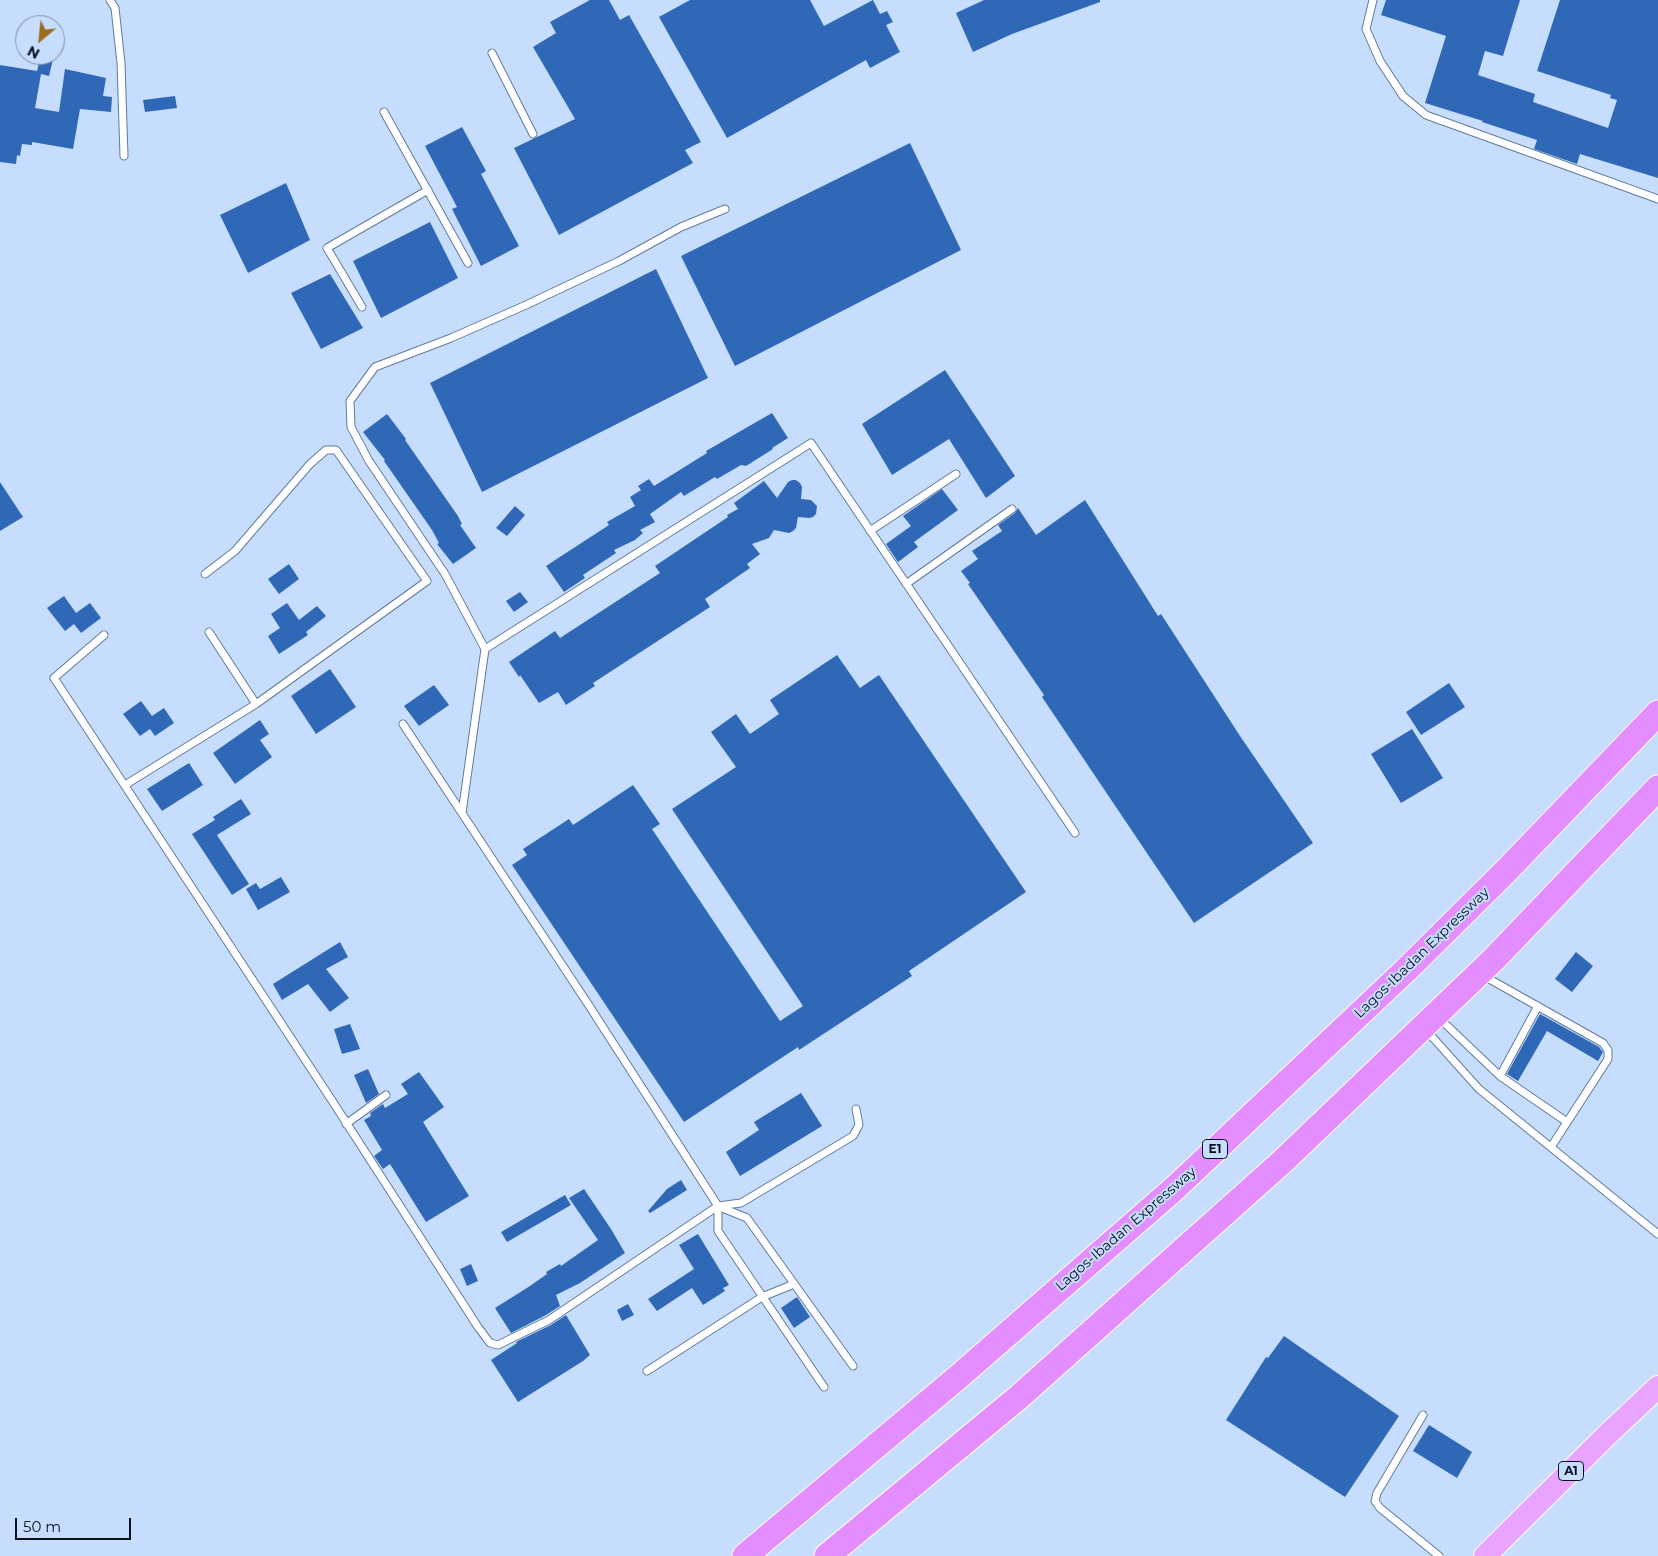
<!DOCTYPE html>
<style>
body{margin:0}
#map{position:relative;width:1658px;height:1556px;overflow:hidden;background:#c7ddfd;font-family:Montserrat,sans-serif}
canvas{display:block}
.north{position:absolute;left:15px;top:15px;width:50px;height:50px;box-sizing:border-box;background:#c7ddfd;border:1px solid #7a8ba3;border-radius:50%;rotate:208deg;font-size:14px;font-weight:700;line-height:20px;text-align:center;color:#070f1c}
.north::after{content:'';display:block;margin:auto;width:18px;height:22px;background:#9b6e1e;clip-path:polygon(50% 0,100% 100%,50% 72%,0 100%)}
.scale{position:absolute;left:15px;top:1518px;width:116px;height:22px;box-sizing:border-box;border:2px solid #070f1c;border-top:0;padding-left:6px;font-size:15px;line-height:18px;white-space:nowrap;color:#070f1c;-webkit-text-stroke:4px #c7ddfd;paint-order:stroke}
</style>
<div id="map">
<canvas width="1658" height="1556"></canvas>
<div class="north">N</div>
<div class="scale">50 m</div>
</div>
<script>
const ctx = document.querySelector('canvas').getContext('2d');
ctx.lineJoin = 'round';
function fill(path, color) { ctx.fillStyle = color; ctx.fill(path, 'evenodd'); }
function stroke(path, color, width, dash) { ctx.strokeStyle = color; ctx.lineWidth = width; ctx.lineCap = dash ? 'butt' : 'round'; ctx.setLineDash(dash || []); ctx.stroke(path); }
function drawText(font, color, halo, rows, align = 'center') {
  ctx.font = font + ' Montserrat,sans-serif'; ctx.lineWidth = 4; ctx.setLineDash([]); ctx.textBaseline = 'middle'; ctx.strokeStyle = halo; ctx.fillStyle = color; for (const [text, x, y, turn = 0] of rows) {
    ctx.save(); ctx.translate(x, y); ctx.rotate((+turn || 0) * Math.PI / 180); ctx.textAlign = isNaN(turn) ? turn : align; if (halo) ctx.strokeText(text, 0, 0); ctx.fillText(text, 0, 0); ctx.restore();
  }
}
fill(new Path2D(`
 M 590,0 L 609,0 L 620,20 L 629,15 L 701,142 L 685,150 L 693,163 L 559,235 L 514,148 L 575,119 L 533,47 L 556,33 L 550,22 Z
 M 690,0 L 810,0 L 824,26 L 873,0 L 880,14 L 887,11 L 893,22 L 886,25 L 900,52 L 870,68 L 866,60 L 727,138 L 659,17 Z
 M 984,0 L 1100,0 L 1100,2 L 1012,34 L 973,52 L 956,13 Z
 M 1386,0 L 1520,0 L 1503,56 L 1485,51 L 1478,75 L 1535,94 L 1533,102 L 1608,128 L 1617,100 L 1610,98 L 1611,95 L 1537,71 L 1560,0 L 1658,0 L 1658,178 L 1580,154 L 1577,164 L 1534,149 L 1537,140 L 1482,122 L 1483,121 L 1425,103 L 1446,36 L 1381,15 Z
 M 41,55 L 54,55 L 49,76 L 41,74 L 35,108 L 59,112 L 65,69 L 106,78 L 103,96 L 112,97 L 111,112 L 80,109 L 73,149 L 32,142 L 32,145 L 22,144 L 20,156 L 17,155 L 16,164 L 0,162 L 0,65 L 37,71 Z
 M 175,96 L 177,108 L 145,112 L 143,100 Z
 M 462,127 L 486,171 L 481,174 L 519,246 L 481,266 L 452,209 L 457,207 L 425,146 Z
 M 910,143 L 961,250 L 735,366 L 681,256 Z
 M 286,183 L 310,240 L 248,273 L 220,215 Z
 M 430,222 L 458,278 L 381,318 L 353,261 Z
 M 656,269 L 708,378 L 482,492 L 430,383 Z
 M 330,274 L 363,328 L 321,349 L 291,293 Z
 M 945,370 L 1015,476 L 986,498 L 949,439 L 892,475 L 862,424 Z
 M 772,413 L 788,438 L 772,448 L 773,449 L 746,466 L 741,465 L 717,479 L 715,477 L 684,496 L 681,492 L 650,514 L 655,522 L 640,530 L 643,533 L 635,540 L 614,550 L 616,553 L 583,575 L 585,578 L 564,592 L 546,566 L 609,525 L 607,522 L 635,506 L 630,497 L 641,490 L 638,486 L 649,479 L 654,486 L 707,453 L 706,451 Z
 M 387,414 L 406,439 L 405,440 L 458,516 L 462,524 L 460,525 L 476,548 L 453,564 L 437,544 L 439,543 L 432,530 L 384,461 L 385,460 L 363,432 Z
 M 792,480 L 796,480 L 800,483 L 802,487 L 801,499 L 811,500 L 817,506 L 816,514 L 813,517 L 809,518 L 798,517 L 796,528 L 793,531 L 789,533 L 774,530 L 769,538 L 752,544 L 760,554 L 747,564 L 750,568 L 705,599 L 710,607 L 593,683 L 595,686 L 566,705 L 558,692 L 539,703 L 520,675 L 519,677 L 509,662 L 555,631 L 560,638 L 660,573 L 655,566 L 728,517 L 727,515 L 738,509 L 734,503 L 764,481 L 777,498 L 788,482 Z
 M 0,482 L 23,517 L 0,531 Z
 M 942,489 L 958,510 L 914,542 L 918,547 L 898,562 L 886,544 L 911,526 L 903,516 Z
 M 1085,500 L 1158,616 L 1161,614 L 1240,736 L 1313,843 L 1194,923 L 1042,697 L 1044,695 L 968,584 L 970,583 L 961,571 L 978,559 L 972,551 L 1002,531 L 998,525 L 1015,513 L 1018,508 L 1036,535 Z
 M 515,506 L 525,515 L 507,536 L 496,528 Z
 M 289,564 L 299,579 L 279,594 L 268,579 Z
 M 520,592 L 528,602 L 514,612 L 506,601 Z
 M 64,596 L 76,613 L 90,603 L 101,618 L 81,633 L 74,624 L 65,631 L 47,608 Z
 M 287,603 L 299,620 L 317,606 L 326,616 L 306,632 L 308,635 L 279,654 L 268,636 L 280,628 L 271,614 Z
 M 837,655 L 860,688 L 879,675 L 1026,892 L 909,971 L 912,976 L 799,1050 L 798,1047 L 684,1122 L 512,865 L 527,855 L 523,849 L 569,819 L 573,825 L 633,785 L 660,824 L 652,829 L 780,1021 L 803,1006 L 672,809 L 736,767 L 711,732 L 736,714 L 750,734 L 779,714 L 770,700 Z
 M 330,669 L 356,707 L 316,734 L 291,696 Z
 M 1449,683 L 1465,707 L 1421,735 L 1406,712 Z
 M 434,685 L 449,705 L 419,726 L 404,706 Z
 M 141,701 L 152,716 L 164,708 L 174,723 L 155,736 L 150,729 L 140,736 L 123,714 Z
 M 260,720 L 269,734 L 260,740 L 272,757 L 235,784 L 213,753 Z
 M 1412,729 L 1443,778 L 1401,803 L 1371,754 Z
 M 189,763 L 203,785 L 162,811 L 147,789 Z
 M 241,799 L 251,814 L 217,835 L 249,884 L 232,895 L 192,834 L 215,820 L 213,817 Z
 M 281,877 L 290,892 L 258,910 L 246,889 L 256,883 L 260,889 Z
 M 340,942 L 348,957 L 326,969 L 349,998 L 330,1012 L 308,984 L 282,1000 L 273,984 Z
 M 1576,952 L 1593,966 L 1572,992 L 1555,979 Z
 M 1540,1014 L 1599,1047 L 1603,1052 L 1598,1061 L 1547,1031 L 1518,1081 L 1507,1074 Z
 M 350,1024 L 360,1049 L 342,1054 L 334,1029 Z
 M 368,1069 L 379,1094 L 366,1103 L 354,1075 Z
 M 419,1072 L 444,1107 L 423,1122 L 469,1196 L 426,1222 L 390,1164 L 383,1169 L 374,1156 L 382,1150 L 364,1120 L 371,1116 L 370,1113 L 383,1104 L 385,1108 L 408,1094 L 401,1084 Z
 M 801,1093 L 822,1126 L 740,1176 L 726,1152 L 759,1130 L 754,1122 Z
 M 681,1180 L 687,1190 L 650,1213 L 648,1211 L 667,1189 Z
 M 584,1189 L 611,1229 L 625,1253 L 580,1283 L 556,1295 L 560,1306 L 546,1315 L 511,1333 L 495,1308 L 530,1286 L 547,1274 L 546,1272 L 560,1264 L 561,1266 L 598,1240 L 569,1198 Z
 M 565,1195 L 571,1205 L 507,1242 L 501,1232 Z
 M 698,1234 L 729,1285 L 723,1288 L 725,1291 L 703,1305 L 692,1288 L 657,1311 L 648,1299 L 694,1269 L 679,1245 Z
 M 471,1264 L 478,1281 L 467,1286 L 460,1269 Z
 M 797,1297 L 810,1317 L 794,1328 L 781,1308 Z
 M 628,1304 L 634,1315 L 622,1321 L 617,1310 Z
 M 566,1315 L 590,1355 L 583,1361 L 518,1402 L 491,1360 L 517,1343 L 516,1342 L 551,1325 Z
 M 1284,1336 L 1399,1416 L 1345,1497 L 1226,1420 L 1266,1357 L 1268,1358 Z
 M 1429,1425 L 1472,1452 L 1457,1478 L 1413,1451 Z`), '#2f68b6');
const service = new Path2D(`
 M 110,0 L 115,8 L 121,63 L 124,156
 M 1373,0 L 1366,29 L 1380,61 L 1403,96 L 1426,115 L 1658,199
 M 492,53 L 533,134
 M 384,112 L 468,263
 M 362,307 L 327,248 L 428,190
 M 870,531 L 956,474
 M 906,584 L 1012,509
 M 209,632 L 256,704
 M 104,635 L 54,678 L 331,1099 L 478,1327 L 490,1343 L 498,1345 L 549,1320 L 718,1206 L 741,1203 L 853,1136 L 859,1125 L 856,1109
 M 485,649 L 445,574 L 369,461 L 351,427 L 350,401 L 375,367 L 451,338 L 526,305 L 619,261 L 681,227 L 725,209
 M 403,724 L 588,1004 L 718,1206 L 718,1231 L 824,1387
 M 125,785 L 256,704 L 427,581 L 336,450 L 326,450 L 310,464 L 235,551 L 205,574
 M 462,813 L 485,649 L 811,443 L 1075,833
 M 1484,976 L 1603,1043 L 1608,1050 L 1608,1059 L 1551,1147
 M 1438,1017 L 1500,1076 L 1567,1122
 M 1426,1030 L 1479,1089 L 1658,1234
 M 1500,1076 L 1538,1006
 M 346,1124 L 386,1095
 M 720,1207 L 747,1218 L 853,1366
 M 647,1371 L 762,1297 L 794,1284
 M 1423,1415 L 1377,1493 L 1375,1501 L 1380,1508 L 1439,1556`);
const trunk = new Path2D(`
 M 1485,1556 L 1607,1435 L 1658,1387`);
const motorway = new Path2D(`
 M 745,1556 L 957,1378 L 1175,1188 L 1406,970 L 1505,872 L 1658,713
 M 827,1556 L 1020,1396 L 1283,1161 L 1494,959 L 1658,788`);
stroke(service, '#617a9d', 9);
stroke(trunk, '#fff', 24);
stroke(motorway, '#fff', 27);
stroke(service, '#fff', 7);
stroke(trunk, '#e8a4ff', 22);
stroke(motorway, '#e38dff', 25);
for (const [x, y, w] of [
 [1215,1149,25],
 [1571,1471,25]
]) { const box = new Path2D(); box.roundRect(x - w / 2, y - 9.5, w, 19, 4); ctx.fillStyle = '#c7ddfd'; ctx.fill(box); stroke(box, '#070f1c', 1); }
drawText('bold 12px', '#070f1c', null, [
 ["E1",1215,1149],
 ["A1",1571,1471]
]);
drawText('14px', '#070f1c', '#c7ddfd', [
 ["Lagos-Ibadan Expressway",1422,953,-44],
 ["Lagos-Ibadan Expressway",1126,1229,-41]
]);
</script>
